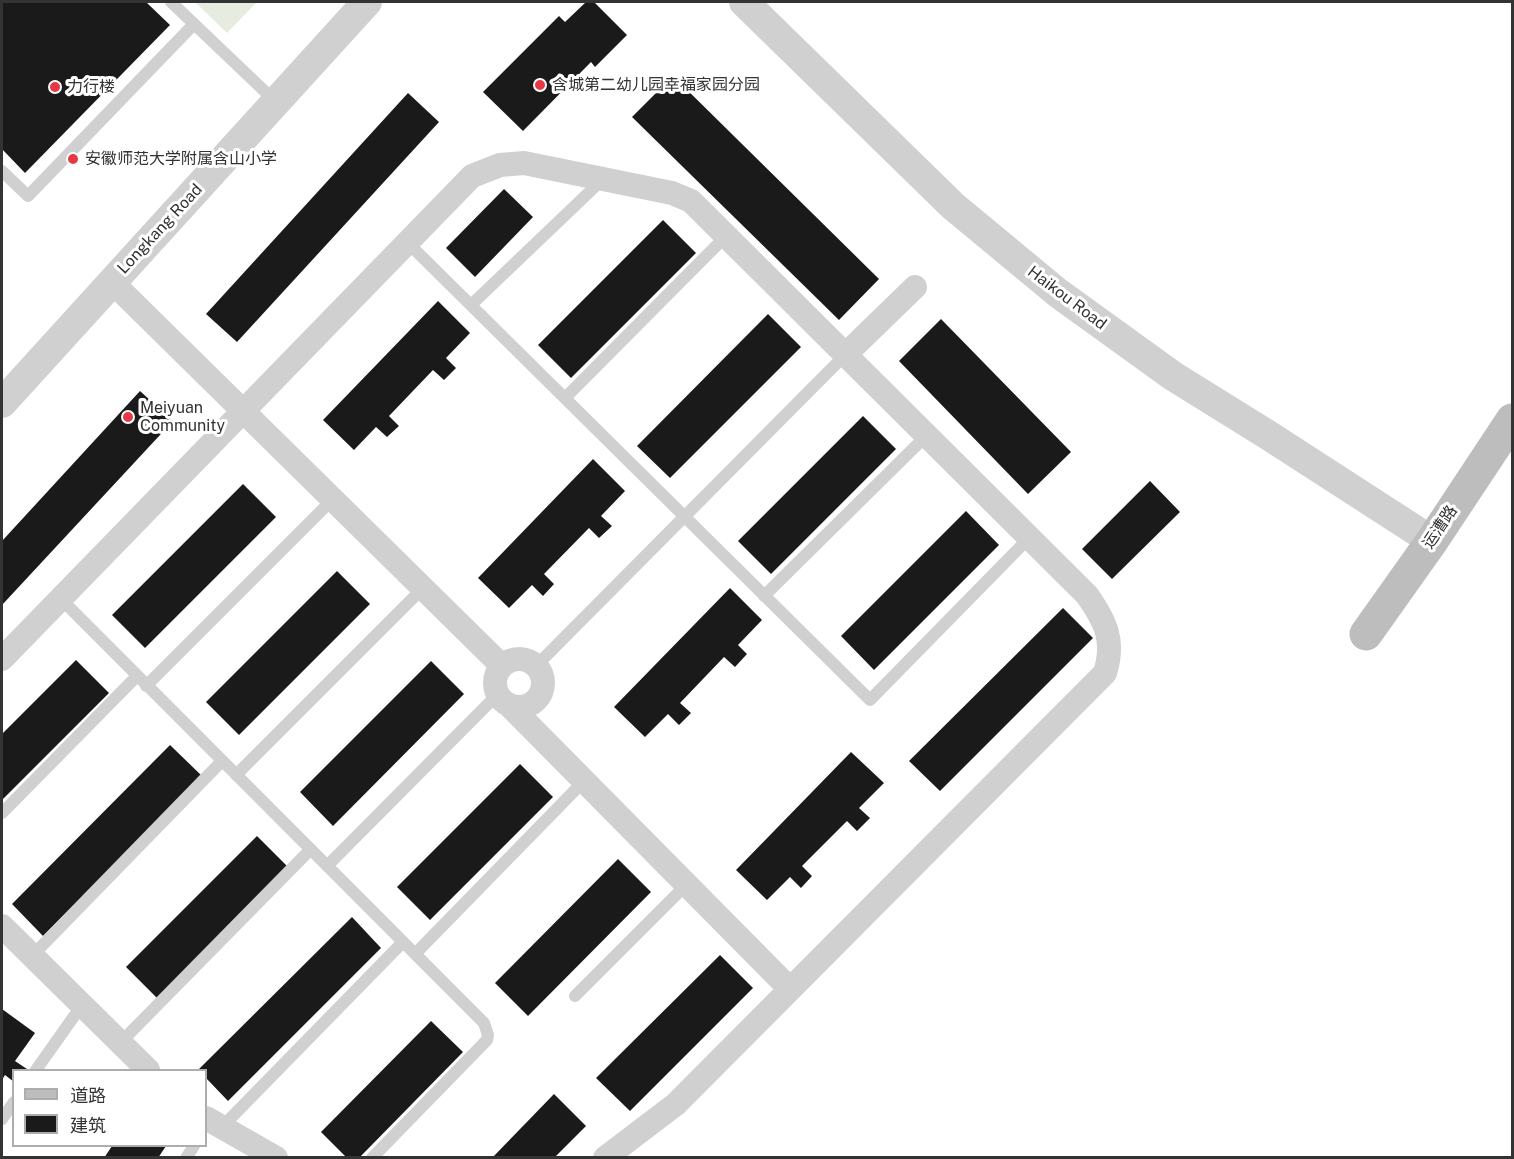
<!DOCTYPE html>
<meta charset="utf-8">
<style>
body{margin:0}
#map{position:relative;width:1514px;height:1159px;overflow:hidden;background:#fff;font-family:"Public Sans","Noto Sans SC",sans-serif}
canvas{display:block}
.frame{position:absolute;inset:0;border:3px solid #333;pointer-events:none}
.legend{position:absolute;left:12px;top:1069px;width:195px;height:78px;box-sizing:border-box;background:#fff;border:2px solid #adadad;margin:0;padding:8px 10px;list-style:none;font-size:18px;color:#333}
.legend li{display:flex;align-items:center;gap:12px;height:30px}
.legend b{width:30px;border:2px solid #adadad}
</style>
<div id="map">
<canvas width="1514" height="1159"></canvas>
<div class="frame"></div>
<ul class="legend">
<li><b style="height:8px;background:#bdbdbd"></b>道路</li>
<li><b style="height:16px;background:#1a1a1a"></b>建筑</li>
</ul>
</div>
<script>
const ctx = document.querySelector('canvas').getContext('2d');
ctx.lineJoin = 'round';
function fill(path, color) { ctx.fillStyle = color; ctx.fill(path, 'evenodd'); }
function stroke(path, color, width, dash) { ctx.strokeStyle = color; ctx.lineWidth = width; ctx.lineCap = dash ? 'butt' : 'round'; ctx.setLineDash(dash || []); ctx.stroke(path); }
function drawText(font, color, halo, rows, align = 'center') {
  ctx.font = font + ' "Public Sans","Noto Sans SC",sans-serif'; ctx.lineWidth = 6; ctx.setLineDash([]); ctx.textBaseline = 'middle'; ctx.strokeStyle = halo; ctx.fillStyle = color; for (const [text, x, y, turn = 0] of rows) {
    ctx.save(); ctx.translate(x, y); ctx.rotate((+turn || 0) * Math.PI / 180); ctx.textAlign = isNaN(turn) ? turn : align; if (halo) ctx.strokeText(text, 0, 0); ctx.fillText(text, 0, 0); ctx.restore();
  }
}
fill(new Path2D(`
 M 195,2 L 257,2 L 227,33 Z`), '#e6ecdf');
fill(new Path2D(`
 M 2,2 L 146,2 L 170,25 L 25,173 L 2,149 Z
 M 586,2 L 594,2 L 627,35 L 595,67 L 591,62 L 523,131 L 483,92 L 559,16 L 565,22 Z
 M 673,76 L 879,279 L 839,320 L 632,117 Z
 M 408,93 L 439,122 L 237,342 L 206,314 Z
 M 504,189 L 533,217 L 475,277 L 446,248 Z
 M 663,220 L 696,253 L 571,378 L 538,345 Z
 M 438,301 L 470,333 L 446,358 L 456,368 L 444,380 L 433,370 L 389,416 L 399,426 L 387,437 L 376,427 L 354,450 L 323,420 Z
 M 768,314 L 801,347 L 670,478 L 637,446 Z
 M 941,319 L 1071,452 L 1028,494 L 899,361 Z
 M 140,391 L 173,421 L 2,605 L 2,541 Z
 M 863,416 L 896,449 L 771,574 L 738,541 Z
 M 593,459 L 625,491 L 601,516 L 612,526 L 599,538 L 589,528 L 544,574 L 554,584 L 543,596 L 532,585 L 509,608 L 478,578 Z
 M 1150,481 L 1180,512 L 1112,579 L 1082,549 Z
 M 243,484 L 276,517 L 145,648 L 112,615 Z
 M 966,511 L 999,545 L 874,670 L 841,636 Z
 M 337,571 L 370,604 L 239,735 L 206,702 Z
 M 730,588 L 762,620 L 738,645 L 747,654 L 735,667 L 724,657 L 680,703 L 691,713 L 679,725 L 668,714 L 645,737 L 614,707 Z
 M 1063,608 L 1093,638 L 940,791 L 909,761 Z
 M 76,660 L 109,693 L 2,800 L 2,734 Z
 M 431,661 L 464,694 L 333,826 L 300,792 Z
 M 170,745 L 202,776 L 43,936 L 12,904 Z
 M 851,752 L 884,783 L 859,808 L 870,818 L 857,831 L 847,821 L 802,866 L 812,876 L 801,888 L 790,877 L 767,900 L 736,870 Z
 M 520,764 L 553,797 L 430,920 L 397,887 Z
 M 257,836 L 290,869 L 159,1000 L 126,967 Z
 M 618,859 L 651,892 L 528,1016 L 495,983 Z
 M 352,917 L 381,948 L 228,1101 L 206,1078 L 206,1070 L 198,1070 Z
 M 720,955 L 753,988 L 630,1111 L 596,1078 Z
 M 2,1009 L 35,1033 L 15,1061 L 27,1069 L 14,1070 L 14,1082 L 5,1075 L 2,1080 Z
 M 431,1021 L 463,1052 L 359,1158 L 347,1158 L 321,1132 Z
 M 554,1094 L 586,1126 L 554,1158 L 492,1158 Z
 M 112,1146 L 166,1146 L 158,1158 L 104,1158 Z`), '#1a1a1a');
stroke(new Path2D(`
 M 171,2 L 276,102
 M 2,171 L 28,196 L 194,24
 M 407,242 L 870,700 L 1029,538
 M 471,305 L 603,179
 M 565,398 L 726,236
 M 764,596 L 926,436
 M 60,598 L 484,1023 L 488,1035 L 487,1040 L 372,1158
 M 536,666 L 845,355
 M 146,686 L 333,499
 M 236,775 L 423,588
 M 2,813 L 137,676
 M 327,866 L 498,694
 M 415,954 L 584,781
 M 32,956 L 222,761
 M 575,996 L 687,884
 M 120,1043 L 311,849
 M 36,1070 L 82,1005
 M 2,1119 L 14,1102
 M 222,1127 L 403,942
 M 186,1158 L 194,1146`), '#d0d0d0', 12);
stroke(new Path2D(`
 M 112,282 L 502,666
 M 845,355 L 915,287
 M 2,659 L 472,176 L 500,165 L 524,163 L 672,193 L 691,201 L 1087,595 C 1106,622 1115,641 1105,673 L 676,1104 L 605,1158
 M495 683a24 24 0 1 1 48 0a24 24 0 1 1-48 0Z
 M 508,704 L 789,988
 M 2,926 L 148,1070
 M 206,1118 L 276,1158`), '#d0d0d0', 24);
stroke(new Path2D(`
 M 744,2 L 953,206 L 1058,293 L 1173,376 L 1268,435 L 1432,541
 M 2,403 L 367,2`), '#d0d0d0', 30);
stroke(new Path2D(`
 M 1366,634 L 1432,541 L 1512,420`), '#bdbdbd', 33);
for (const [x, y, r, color] of [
 [540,85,6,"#e63946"],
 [55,87,6,"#e63946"],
 [73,159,6,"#e63946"],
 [128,417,6,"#e63946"]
]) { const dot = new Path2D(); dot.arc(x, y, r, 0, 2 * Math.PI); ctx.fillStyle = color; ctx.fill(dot); stroke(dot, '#fff', 2); }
drawText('16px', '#333', '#fff', [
 ["含城第二幼儿园幸福家园分园",552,85],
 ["力行楼",67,87],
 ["安徽师范大学附属含山小学",85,159],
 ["Meiyuan",140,408],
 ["Community",140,426]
], 'left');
drawText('16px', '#333', '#fff', [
 ["Longkang Road",160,229,-47],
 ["Haikou Road",1067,298,37],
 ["运漕路",1440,527,-56]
]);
</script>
